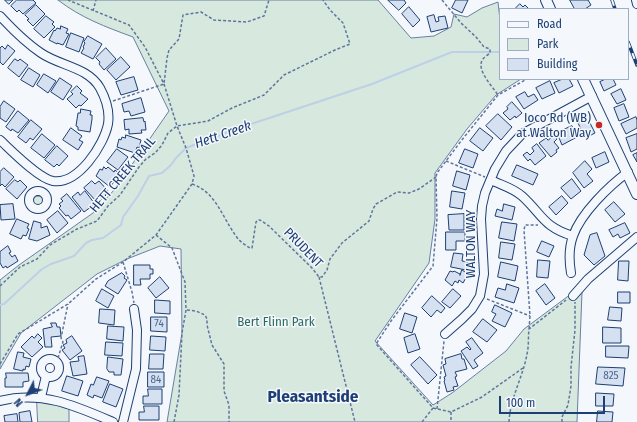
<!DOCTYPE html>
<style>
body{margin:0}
#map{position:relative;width:637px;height:422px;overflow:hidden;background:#f4f7fb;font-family:"Fira Sans Condensed",sans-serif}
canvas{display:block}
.legend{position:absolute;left:499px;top:8px;width:130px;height:72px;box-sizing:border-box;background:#f4f7fb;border:1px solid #9eadc5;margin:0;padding:5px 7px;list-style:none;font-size:12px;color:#1d3f73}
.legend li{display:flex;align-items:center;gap:8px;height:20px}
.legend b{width:20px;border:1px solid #9eadc5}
.north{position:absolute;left:8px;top:374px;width:40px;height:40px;-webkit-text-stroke:3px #f4f7fb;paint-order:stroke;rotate:228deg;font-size:11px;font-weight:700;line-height:16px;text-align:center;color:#1d3f73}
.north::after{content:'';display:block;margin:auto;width:14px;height:18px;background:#1d3f73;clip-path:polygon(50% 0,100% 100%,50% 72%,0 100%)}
.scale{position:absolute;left:499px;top:396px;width:106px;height:18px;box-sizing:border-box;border:2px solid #1d3f73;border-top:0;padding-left:5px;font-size:12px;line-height:14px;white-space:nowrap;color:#1d3f73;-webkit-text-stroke:3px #f4f7fb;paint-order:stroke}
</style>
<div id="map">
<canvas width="637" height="422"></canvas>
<ul class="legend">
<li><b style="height:5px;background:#f4f7fb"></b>Road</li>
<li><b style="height:11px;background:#d7e8df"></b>Park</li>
<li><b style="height:11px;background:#d5e0f0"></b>Building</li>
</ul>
<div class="north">N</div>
<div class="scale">100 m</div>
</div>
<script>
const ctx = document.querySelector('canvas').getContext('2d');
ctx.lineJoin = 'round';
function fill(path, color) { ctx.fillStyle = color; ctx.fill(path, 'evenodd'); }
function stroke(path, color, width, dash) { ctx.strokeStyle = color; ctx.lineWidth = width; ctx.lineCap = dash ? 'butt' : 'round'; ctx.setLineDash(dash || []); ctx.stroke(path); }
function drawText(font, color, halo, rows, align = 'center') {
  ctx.font = font + ' "Fira Sans Condensed",sans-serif'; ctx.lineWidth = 3; ctx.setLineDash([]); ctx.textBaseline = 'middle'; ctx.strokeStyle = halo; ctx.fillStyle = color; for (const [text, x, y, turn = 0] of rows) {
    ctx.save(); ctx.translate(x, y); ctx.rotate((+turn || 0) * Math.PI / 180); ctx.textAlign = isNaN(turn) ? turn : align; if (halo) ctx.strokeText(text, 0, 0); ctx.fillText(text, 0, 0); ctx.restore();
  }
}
const green = new Path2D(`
 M 58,0 L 378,0 L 411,38 L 434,36 L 451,27 L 454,14 L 467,17 L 482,8 L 498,2 L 500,20 L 500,79 L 521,79 L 496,95 L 467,129 L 435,173 L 435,219 L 429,263 L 375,341 L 433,405 L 452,393 L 506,351 L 524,329 L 571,294 L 582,292 L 577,422 L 167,422 L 182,333 L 181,249 L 160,246 L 127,259 L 97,274 L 21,333 L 0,369 L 0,280 L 19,265 L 93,213 L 115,189 L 169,111 L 133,37 C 106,27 81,18 58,0 Z
 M33 201a5 5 0 1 1 10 0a5 5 0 1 1-10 0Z
 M 37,400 L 49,402 L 69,409 L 69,422 L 38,422 Z`);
fill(green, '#d7e8df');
stroke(green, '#687fa3', 1);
stroke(new Path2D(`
 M 0,305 L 4,304 L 42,269 L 51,264 L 74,256 L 86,243 L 92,240 L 103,238 L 121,225 L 123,217 L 138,196 L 149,176 L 162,173 L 171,165 L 176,158 L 186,148 L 236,129 L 372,84 L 452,52 L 500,52`), '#bed0e5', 2);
const building = new Path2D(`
 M 5,0 L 13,0 L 9,4 Z
 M 17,0 L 33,0 L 36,3 L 23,14 L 19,10 L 17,12 L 11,6 Z
 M 388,0 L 404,0 L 406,3 L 399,10 Z
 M 456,0 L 468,0 L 462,13 L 452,8 Z
 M 570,0 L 588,0 L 591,5 L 585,9 L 575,9 Z
 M 520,4 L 523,7 L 525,5 L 529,9 L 515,9 Z
 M 36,5 L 45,14 L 33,26 L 27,20 L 29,19 L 25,15 Z
 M 409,7 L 420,20 L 413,27 L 402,14 Z
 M 434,15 L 436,22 L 439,21 L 438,17 L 445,16 L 448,28 L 431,32 L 427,17 Z
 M 46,16 L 54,22 L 52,24 L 55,27 L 44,38 L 34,29 Z
 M 61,26 L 68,29 L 66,33 L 69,34 L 63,45 L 57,43 L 57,44 L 49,40 L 54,30 L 55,31 L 57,28 L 60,29 Z
 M 71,33 L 84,38 L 79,52 L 66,47 Z
 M 88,36 L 102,44 L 93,59 L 81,53 L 84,48 L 83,47 L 85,43 L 84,42 Z
 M 8,45 L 15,51 L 3,65 L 0,62 L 0,48 L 2,46 L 5,49 Z
 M 106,48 L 116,59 L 104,70 L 99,64 L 100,62 L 96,58 Z
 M 121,57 L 130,67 L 116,80 L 107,70 Z
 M 15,59 L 18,61 L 20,59 L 28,65 L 19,77 L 8,68 Z
 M 29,68 L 40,75 L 33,87 L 21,80 Z
 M 44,74 L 56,81 L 48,93 L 37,85 Z
 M 134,77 L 138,90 L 121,95 L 116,82 Z
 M 60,78 L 72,86 L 63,100 L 51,92 Z
 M 563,79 L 569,79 L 573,86 L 559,93 L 554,83 Z
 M 606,79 L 613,79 L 616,85 L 604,91 L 600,82 Z
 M 550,81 L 555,93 L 542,99 L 536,88 Z
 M 77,86 L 82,91 L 80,93 L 88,99 L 81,106 L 79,105 L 76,108 L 67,99 L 73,94 L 71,92 Z
 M 621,89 L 626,100 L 617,104 L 611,94 Z
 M 525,92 L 528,97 L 534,94 L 538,100 L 524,109 L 516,97 Z
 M 141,98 L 145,112 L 131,116 L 129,111 L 124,112 L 122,104 Z
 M 4,101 L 15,109 L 6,122 L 0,118 L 0,107 Z
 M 512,102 L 522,113 L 516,118 L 515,116 L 510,120 L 503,113 L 508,109 L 507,107 Z
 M 624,104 L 629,117 L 619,121 L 614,108 Z
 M 81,109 L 91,111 L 90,115 L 92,115 L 92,119 L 90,132 L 78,130 L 78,127 L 76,126 L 78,113 L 80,113 Z
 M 18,111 L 29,120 L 18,133 L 12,129 L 11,131 L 6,127 Z
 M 498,114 L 512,127 L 501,140 L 486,126 Z
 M 636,117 L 637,120 L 637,128 L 626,134 L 621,124 Z
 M 143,118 L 144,122 L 145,121 L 146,130 L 141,130 L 142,133 L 129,134 L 129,129 L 125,130 L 124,120 Z
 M 588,119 L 595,133 L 585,138 L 578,123 Z
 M 31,120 L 42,129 L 33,140 L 30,138 L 26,143 L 18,137 Z
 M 572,126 L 577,137 L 562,145 L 557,133 Z
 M 71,128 L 82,136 L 79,140 L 83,142 L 78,150 L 63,140 Z
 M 480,128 L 493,138 L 483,151 L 470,141 Z
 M 42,134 L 55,145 L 44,158 L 31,148 Z
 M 637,134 L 637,149 L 631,152 L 626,138 Z
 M 126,135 L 141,140 L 139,148 L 137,147 L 135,153 L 117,147 L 119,139 L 121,140 L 122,137 L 125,138 Z
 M 554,135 L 557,139 L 554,142 L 559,148 L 556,150 L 557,152 L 551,157 L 539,143 L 546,138 L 548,140 Z
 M 537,144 L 546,156 L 535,165 L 530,159 L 528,161 L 523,155 L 527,152 L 530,155 L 534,151 L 532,148 Z
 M 57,146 L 68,156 L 59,166 L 57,164 L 54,167 L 45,160 Z
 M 117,149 L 128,157 L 118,170 L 107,162 Z
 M 465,149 L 478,154 L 473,168 L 459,163 Z
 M 605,152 L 609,162 L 596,168 L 592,158 Z
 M 637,153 L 637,162 L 633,155 Z
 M 585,161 L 592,169 L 587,174 L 593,181 L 584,188 L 573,173 Z
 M 517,165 L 538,174 L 533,185 L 512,176 Z
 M 104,167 L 106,169 L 108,167 L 114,172 L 115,170 L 120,174 L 110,187 L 96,176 L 100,169 L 102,170 Z
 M 4,168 L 14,177 L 5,187 L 2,184 L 0,186 L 0,172 Z
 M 457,171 L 470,175 L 466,190 L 453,186 Z
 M 572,179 L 581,191 L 571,199 L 561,188 Z
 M 15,180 L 18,182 L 20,180 L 27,187 L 17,199 L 6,189 Z
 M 92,181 L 95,184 L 99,181 L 108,191 L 105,194 L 106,195 L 98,203 L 84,188 Z
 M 85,191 L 95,204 L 84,212 L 72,197 L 78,192 L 80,195 Z
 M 452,191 L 465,193 L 462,209 L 450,207 Z
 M 67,194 L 81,211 L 71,219 L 68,215 L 66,216 L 59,208 L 61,206 L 59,204 L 63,201 L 61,199 Z
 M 562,196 L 568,203 L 556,215 L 549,207 Z
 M 614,202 L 625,214 L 615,222 L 605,210 Z
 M 13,204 L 15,219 L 1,220 L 0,205 Z
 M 504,204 L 515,207 L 512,220 L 495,216 L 497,209 L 502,211 Z
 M 58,211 L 68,223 L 57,233 L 47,220 Z
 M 464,214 L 464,230 L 449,230 L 448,215 Z
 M 17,219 L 29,224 L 27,228 L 29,229 L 26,236 L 23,235 L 21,239 L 10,234 Z
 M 34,221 L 41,223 L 41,228 L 47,226 L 50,235 L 37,241 L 29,239 Z
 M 502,222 L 517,224 L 514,241 L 499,238 Z
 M 625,223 L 630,233 L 620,238 L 618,234 L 613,237 L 609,230 Z
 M 446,232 L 465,232 L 465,241 L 456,241 L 456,250 L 446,250 Z
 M 597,233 L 605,256 L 594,265 L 584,255 L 590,235 Z
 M 542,241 L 554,246 L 549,257 L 537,252 Z
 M 501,242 L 515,244 L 512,260 L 499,258 Z
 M 8,246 L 11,252 L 9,253 L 12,257 L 15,255 L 18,261 L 7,268 L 6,266 L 3,268 L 0,263 L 0,252 Z
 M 454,253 L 463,254 L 462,261 L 468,262 L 466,270 L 451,267 Z
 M 538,260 L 550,261 L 548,278 L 537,277 Z
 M 619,261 L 629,261 L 628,281 L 618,280 Z
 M 501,262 L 518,266 L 515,281 L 498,277 Z
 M 134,265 L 150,265 L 150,269 L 153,269 L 153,274 L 150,274 L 150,279 L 140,279 L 141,285 L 134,285 Z
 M 462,270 L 468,274 L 463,283 L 459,280 L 458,283 L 455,281 L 452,286 L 445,280 L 450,271 L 453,272 L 454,271 L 460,274 L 460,275 Z
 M 122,273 L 125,276 L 124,278 L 127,280 L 118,294 L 105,286 L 108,281 Z
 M 160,277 L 169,288 L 156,298 L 148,288 Z
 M 507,284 L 519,288 L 514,303 L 495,297 L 498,288 L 505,290 Z
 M 545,284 L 555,298 L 546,305 L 536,291 Z
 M 102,289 L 114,296 L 108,308 L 96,301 Z
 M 453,289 L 461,296 L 450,308 L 442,302 Z
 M 618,292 L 630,292 L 630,303 L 618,303 Z
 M 432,296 L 445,308 L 441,313 L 437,310 L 431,317 L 422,308 Z
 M 155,300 L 170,301 L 170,314 L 155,313 Z
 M 495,305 L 512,313 L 505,327 L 492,321 L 496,314 L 492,312 Z
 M 610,307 L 622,308 L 621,321 L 608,320 Z
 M 100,309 L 115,310 L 114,325 L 99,323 Z
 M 405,313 L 417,317 L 412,333 L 400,329 Z
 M 151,317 L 167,317 L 167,332 L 151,331 Z
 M 483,319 L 497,330 L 487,342 L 473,332 Z
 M 51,323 L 56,323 L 57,327 L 60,327 L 61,336 L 51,337 L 52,347 L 45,347 L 43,329 L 52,327 Z
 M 108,326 L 124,327 L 123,341 L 107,339 Z
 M 603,327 L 621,328 L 621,343 L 603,343 Z
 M 38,334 L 42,338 L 38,342 L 43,347 L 32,357 L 21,347 L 32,336 L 34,338 Z
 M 415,334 L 420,349 L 408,353 L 404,338 Z
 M 72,336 L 82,351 L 70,360 L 62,350 L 65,348 L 63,345 L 67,343 L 66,340 Z
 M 151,336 L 166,337 L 165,351 L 150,350 Z
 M 472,338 L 483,353 L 474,360 L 478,366 L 473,369 L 461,351 L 467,347 L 470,350 L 471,349 L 466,342 Z
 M 106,342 L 123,343 L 122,356 L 105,355 Z
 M 606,346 L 629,346 L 628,358 L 606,357 Z
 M 18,352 L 24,353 L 23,357 L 31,359 L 29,367 L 26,366 L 25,370 L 23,369 L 23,371 L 14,369 Z
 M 150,354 L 164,354 L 163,369 L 149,369 Z
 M 461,354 L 462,359 L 464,359 L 467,369 L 455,372 L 457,376 L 455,377 L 458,386 L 453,387 L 454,390 L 447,392 L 444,381 L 445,380 L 444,377 L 446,376 L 443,365 L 446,364 L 445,359 Z
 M 84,356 L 87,374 L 73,376 L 70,362 L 79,361 L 78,357 Z
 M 108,357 L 123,359 L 121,375 L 114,375 L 114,372 L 109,372 L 107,369 Z
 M 420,357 L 437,375 L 428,384 L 411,365 Z
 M 598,367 L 625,368 L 623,386 L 596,384 Z
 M 148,372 L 164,372 L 164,387 L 148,387 Z
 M 6,373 L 28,373 L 29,381 L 23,382 L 23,387 L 5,387 L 5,378 L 6,378 Z
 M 67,376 L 83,381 L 78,396 L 62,391 Z
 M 97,377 L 109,381 L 102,398 L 94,395 L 93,398 L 87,395 L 91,384 L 93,385 Z
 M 110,384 L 123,389 L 116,407 L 103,402 Z
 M 148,389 L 162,389 L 162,404 L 143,404 L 143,396 L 148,396 Z
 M 596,393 L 614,394 L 613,406 L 596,406 Z
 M 144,406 L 159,406 L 159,420 L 139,420 L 139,412 L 144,412 Z
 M 30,411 L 32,422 L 20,422 L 19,413 Z
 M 598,411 L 613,412 L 612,422 L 597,422 Z
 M 17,414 L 18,422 L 5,422 L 4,416 Z`);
fill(building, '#d5e0f0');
stroke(building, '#1d3f73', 1);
const minor = new Path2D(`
 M 636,0 L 637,4
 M 0,16 C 12,29 26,43 41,53 C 60,66 88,67 100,88 C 106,99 110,111 108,124 C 104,145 78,185 53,181 C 38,178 12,151 0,140
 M 491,180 C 501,185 513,188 522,196 C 542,214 543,227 573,236
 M29 200a9 9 0 1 1 18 0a9 9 0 1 1-18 0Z
 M 571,273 C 569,261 569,247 573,236 C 581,213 609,186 628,172
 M 573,296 L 588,279 L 637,237
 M 445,334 L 462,319 L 472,309 L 480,296 L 484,274 L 481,219 L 482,206 L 485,193 L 495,169 L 506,151 L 522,134 L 592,96
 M41 368a9 9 0 1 1 18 0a9 9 0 1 1-18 0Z
 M 41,397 L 46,376
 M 0,401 C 41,390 76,406 113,422
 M 123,422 L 136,369 L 137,330 L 134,309`);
const major = new Path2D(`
 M 546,0 L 550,9
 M 583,79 L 637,194`);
stroke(minor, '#1d3f73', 10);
stroke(major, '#1d3f73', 12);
stroke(new Path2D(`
 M 442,0 L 461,23 L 476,37 L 484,47 L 490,49 L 490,53 C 488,55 484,57 483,59 C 475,69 493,87 498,95
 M 93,11 L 96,0
 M 113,101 L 164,84 L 167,58 L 169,50 L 179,39 L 183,15 L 201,12 L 214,20 L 247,22 L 264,16 L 269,0
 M 446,161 L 485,177
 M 192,184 C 216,192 222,217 236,236 C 239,241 245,245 250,248 L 252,248 L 256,222 L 258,220 L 260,220 L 269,226 L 312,268 L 319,277 L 322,277 L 327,270 L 330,259 L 342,243 L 369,221 L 373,209 L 376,204 L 397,192 L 409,193 L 419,189 L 436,177
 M 156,235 L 172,248 L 185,282 L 186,310 L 182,333 L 179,395 L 174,422
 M 123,262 L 132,292 L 134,303
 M 319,277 L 355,422
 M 0,286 L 20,267 L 37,259 L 50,245 L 77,229 L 97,221 L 108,206 L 120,195 L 139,167 L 146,159 L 155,153 L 162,145 L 168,133 L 177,126 L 208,121 L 232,108 L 264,95 L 284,75 L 335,50 L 350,44 L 343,23 L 330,10 L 323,0
 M 487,299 L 530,316
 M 187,310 L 196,311 L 205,315 L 207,319 L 207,325 L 212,345 L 224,364 L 224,391 L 229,405 L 229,422
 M 529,329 L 530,316 L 524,230 L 525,225 L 538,225
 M 58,358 L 63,342 L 61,338 L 68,304
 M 0,364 L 18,334 L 68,304 L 96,279 L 123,262 L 156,235 L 192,184 L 194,176 L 186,148 L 177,126 L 164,84 L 145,47 L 129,25 L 68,0
 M 523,368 L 482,397 L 451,412 L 433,408 L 376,344 L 391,321 L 433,266 L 437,218 L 436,177 L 437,173 L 461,141 L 498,95 L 527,79
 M 437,409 L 444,341
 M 451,412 L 451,422
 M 422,422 L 433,408
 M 509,422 C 510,398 523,377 527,354 C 529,346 528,337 529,329 L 566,300
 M 562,422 L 562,417 L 568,405 L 571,386 L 571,367 L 575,330 L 575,302`), '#5e769c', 1.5, [3, 2]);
stroke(minor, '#f4f7fb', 8);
stroke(major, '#f4f7fb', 10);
const rail = new Path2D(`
 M 612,0 L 615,9
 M 628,42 L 637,65`);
stroke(rail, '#1d3f73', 3.5);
stroke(rail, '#f4f7fb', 2, [6]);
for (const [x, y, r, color] of [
 [599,125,4,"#c62828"]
]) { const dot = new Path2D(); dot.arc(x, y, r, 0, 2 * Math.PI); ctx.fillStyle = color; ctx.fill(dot); stroke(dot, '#f4f7fb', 1.5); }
drawText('11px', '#4b6792', null, [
 ["74",159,324],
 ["825",611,376],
 ["84",156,380]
]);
drawText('13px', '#1d3f73', '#f4f7fb', [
 ["Ioco Rd (WB)",591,118],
 ["at Walton Way",591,133]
], 'right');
drawText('13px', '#1d3f73', '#f4f7fb', [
 ["HETT CREEK TRAIL",123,175,-50],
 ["WALTON WAY",471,244,-90],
 ["PRUDENT",303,248,46]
]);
drawText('13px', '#2c6c60', '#f4f7fb', [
 ["Bert Flinn Park",276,322]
]);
drawText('italic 14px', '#1d3f73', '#f4f7fb', [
 ["Hett Creek",223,135,-19]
]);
drawText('bold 17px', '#1d3f73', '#f4f7fb', [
 ["Pleasantside",313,397]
]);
</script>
